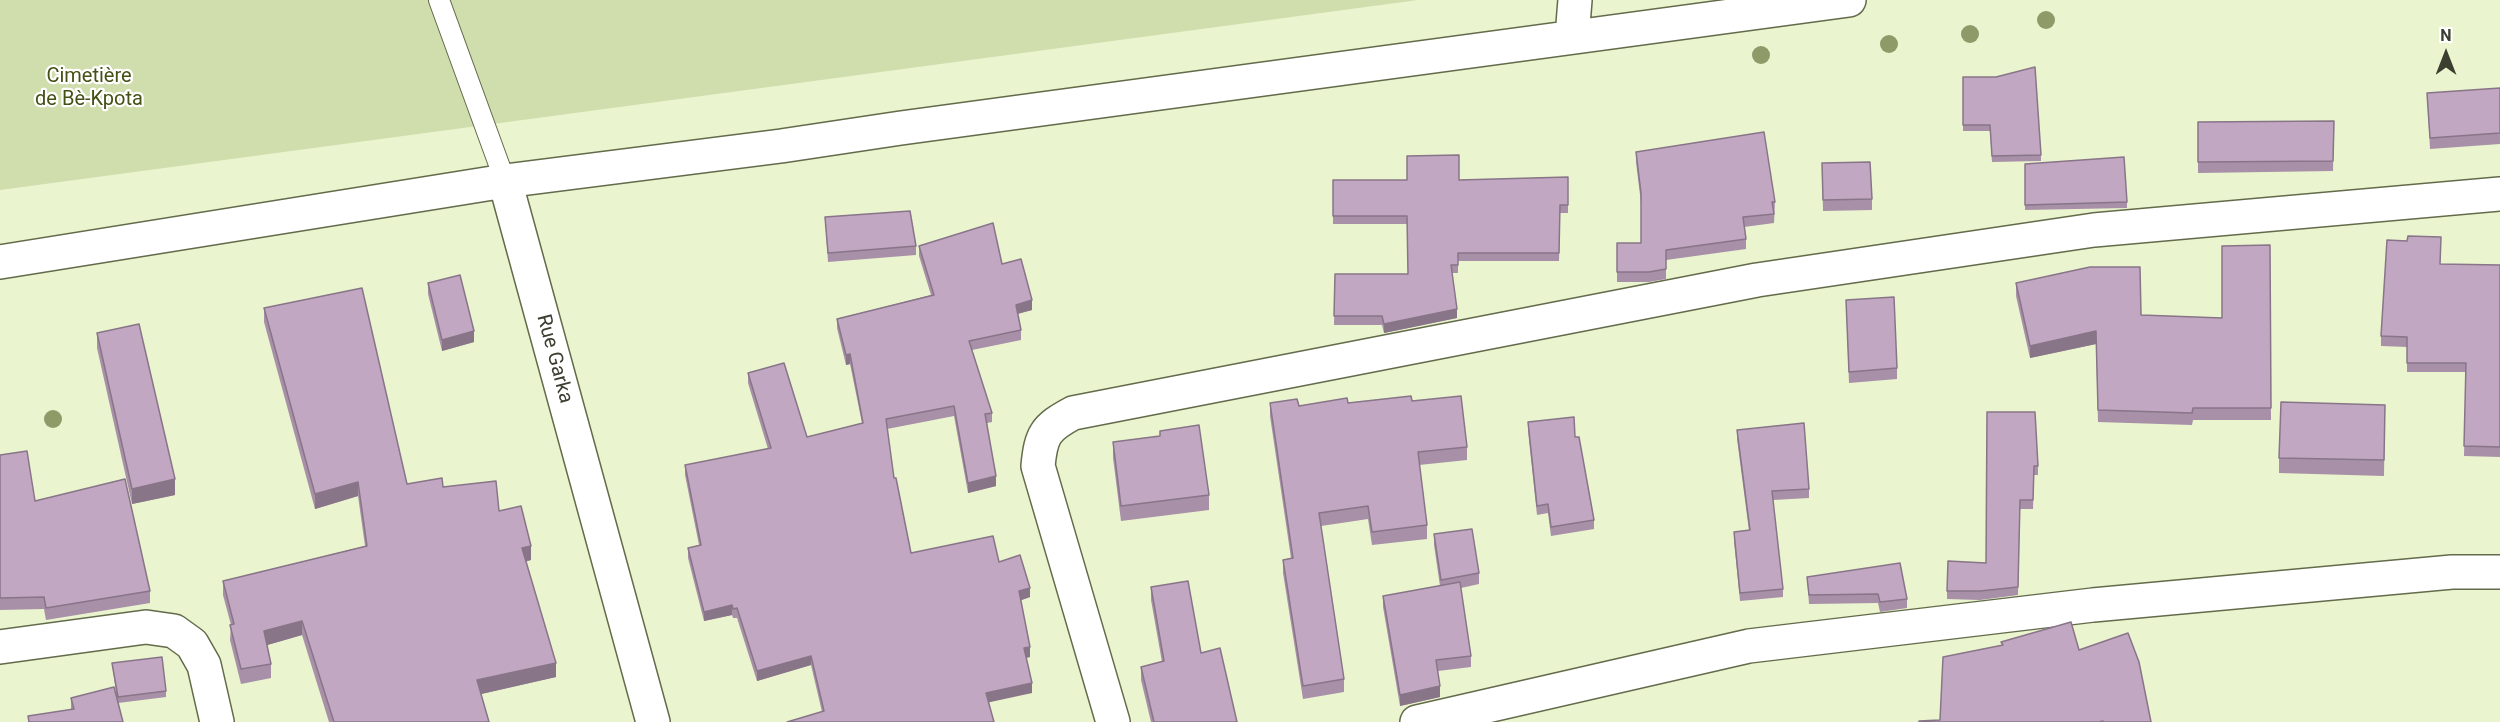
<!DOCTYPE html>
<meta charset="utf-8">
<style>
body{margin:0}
#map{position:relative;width:2500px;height:722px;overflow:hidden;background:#eaf4cf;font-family:Roboto,sans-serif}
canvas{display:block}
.north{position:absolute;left:2416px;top:24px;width:60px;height:60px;-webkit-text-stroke:4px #fff;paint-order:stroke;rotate:0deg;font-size:16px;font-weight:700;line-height:24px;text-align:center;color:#3b3f30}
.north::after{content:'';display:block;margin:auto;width:21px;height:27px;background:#3b3f30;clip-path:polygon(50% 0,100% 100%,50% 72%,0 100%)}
</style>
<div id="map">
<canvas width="2500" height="722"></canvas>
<div class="north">N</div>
</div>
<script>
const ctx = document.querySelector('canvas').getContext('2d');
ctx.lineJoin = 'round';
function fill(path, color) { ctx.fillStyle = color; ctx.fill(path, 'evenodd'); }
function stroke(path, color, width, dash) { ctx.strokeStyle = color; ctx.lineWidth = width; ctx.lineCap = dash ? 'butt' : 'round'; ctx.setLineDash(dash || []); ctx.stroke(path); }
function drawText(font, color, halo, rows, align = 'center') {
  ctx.font = font + ' Roboto,sans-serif'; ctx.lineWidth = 4.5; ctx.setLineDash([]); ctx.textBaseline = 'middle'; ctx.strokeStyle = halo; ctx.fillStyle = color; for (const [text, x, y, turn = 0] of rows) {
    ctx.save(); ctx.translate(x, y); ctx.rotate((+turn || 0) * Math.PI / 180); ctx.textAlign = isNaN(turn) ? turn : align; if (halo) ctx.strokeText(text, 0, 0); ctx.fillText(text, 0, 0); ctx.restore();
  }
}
fill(new Path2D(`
 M 0,0 L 1418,0 L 0,190 Z`), '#d0ddac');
const service = new Path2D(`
 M 439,0 L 505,181`);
const minor = new Path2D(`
 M 1572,37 L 1575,0
 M 505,181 L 653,722
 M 0,262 L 505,181 L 781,146 L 901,128 L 1849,0
 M 0,647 L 146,627 L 174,631 L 192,644 L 204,665 L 217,722
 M 1113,722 L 1038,466 C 1041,435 1045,428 1073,413 L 1757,280 L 2094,230 L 2500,194
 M 1417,722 L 1749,646 L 2093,605 L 2452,572 L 2500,572`);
stroke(service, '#636b4b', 22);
stroke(minor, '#636b4b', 36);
stroke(service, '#fff', 20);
stroke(minor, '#fff', 33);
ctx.fillStyle = '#8f9a69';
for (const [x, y] of [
 [2046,20],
 [1970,34],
 [1889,44],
 [1761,55],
 [53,419]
]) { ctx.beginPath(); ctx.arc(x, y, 9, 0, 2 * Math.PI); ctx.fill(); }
fill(new Path2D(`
 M 1963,77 L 2041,155 L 2041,161 L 1992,162 L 1990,131 L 1963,131 Z
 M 2500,88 L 2500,144 L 2430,149 L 2427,93 Z
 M 2334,121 L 2333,171 L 2198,173 L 2198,122 Z
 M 1636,152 L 1775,202 L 1774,223 L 1744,227 L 1746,239 L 1746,249 L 1666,260 L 1666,279 L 1649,282 L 1617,282 L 1617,243 L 1641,243 L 1641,203 L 1636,162 Z
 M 1822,163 L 1872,199 L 1872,210 L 1823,211 Z
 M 2025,164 L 2127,202 L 2127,208 L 2025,210 Z
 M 1568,177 L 1568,213 L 1560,213 L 1559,261 L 1458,261 L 1458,273 L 1452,273 L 1457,318 L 1384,333 L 1382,325 L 1334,325 L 1335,274 L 1408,274 L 1407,224 L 1333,224 L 1333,180 L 1459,180 Z
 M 825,217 L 916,246 L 916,255 L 828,262 Z
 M 2407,241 L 2441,247 L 2440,264 L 2500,265 L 2500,457 L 2464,456 L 2466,372 L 2407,372 L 2407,347 L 2381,346 L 2381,336 Z
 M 2270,245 L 2271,420 L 2193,420 L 2192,425 L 2098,422 L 2096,344 L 2030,358 L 2016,296 L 2016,283 L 2141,315 L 2222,318 Z
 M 919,246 L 1002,264 L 1032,310 L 1018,314 L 1021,330 L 1021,340 L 972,350 L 992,413 L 992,422 L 987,423 L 996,486 L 968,493 L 954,416 L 887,429 L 894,478 L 911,553 L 999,562 L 1030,597 L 1021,600 L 1030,657 L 1026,658 L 1032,693 L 822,712 L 811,665 L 757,681 L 737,618 L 733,618 L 732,615 L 704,621 L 688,558 L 688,548 L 699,545 L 685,475 L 685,465 L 768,449 L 748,383 L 748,373 L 807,437 L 862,423 L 850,364 L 846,365 L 837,328 L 837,319 L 931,295 L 919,256 Z
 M 428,283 L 474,342 L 442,351 L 428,294 Z
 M 1846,300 L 1897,368 L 1897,379 L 1849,383 Z
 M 264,308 L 407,484 L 443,487 L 499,511 L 531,560 L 525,562 L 556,677 L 481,694 L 489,722 L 329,722 L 302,635 L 267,645 L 271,664 L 271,678 L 241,684 L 230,640 L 231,625 L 223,595 L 223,581 L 365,546 L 358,496 L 315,509 L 264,322 Z
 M 97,333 L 175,495 L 132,504 L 97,348 Z
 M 1412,401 L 1467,447 L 1467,460 L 1419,465 L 1427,525 L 1427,539 L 1372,545 L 1368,519 L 1321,526 L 1344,679 L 1344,692 L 1303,699 L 1283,573 L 1283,560 L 1291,558 L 1270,416 L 1270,403 L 1299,406 Z
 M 2385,405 L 2384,476 L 2279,473 L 2279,458 Z
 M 1987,412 L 2038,466 L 2038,475 L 2034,475 L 2033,509 L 2020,509 L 2018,595 L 1980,600 L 1947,599 L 1947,591 L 1986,563 Z
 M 1528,422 L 1575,437 L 1594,520 L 1594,529 L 1551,536 L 1548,513 L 1537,515 L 1528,431 Z
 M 1737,430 L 1809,489 L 1809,498 L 1773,500 L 1783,589 L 1783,597 L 1740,601 L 1734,541 L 1734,532 L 1749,531 L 1737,439 Z
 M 1160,431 L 1209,495 L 1209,510 L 1121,521 L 1113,458 L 1113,442 L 1160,436 Z
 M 0,455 L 35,501 L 150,591 L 150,603 L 46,620 L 44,609 L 0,610 Z
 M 1434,534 L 1479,573 L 1479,584 L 1461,588 L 1471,656 L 1471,667 L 1438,671 L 1440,697 L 1400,706 L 1383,607 L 1383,596 L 1440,586 L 1434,545 Z
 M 1807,577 L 1907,599 L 1907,608 L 1880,612 L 1878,603 L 1809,604 Z
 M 1151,587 L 1201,653 L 1237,722 L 1151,722 L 1141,680 L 1141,667 L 1162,662 L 1151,600 Z
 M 112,663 L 166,691 L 166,697 L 118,703 L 123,722 L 28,722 L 28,716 L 71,710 L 71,698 L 117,700 Z`), '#a790a8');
fill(new Path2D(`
 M 1032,300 L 1032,310 L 1016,314 L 1016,305 Z
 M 1457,309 L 1457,318 L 1384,333 L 1384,324 Z
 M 474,331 L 474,342 L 442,351 L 442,340 Z
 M 2096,331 L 2096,344 L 2030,358 L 2030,346 Z
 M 850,354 L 850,364 L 846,365 L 846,355 Z
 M 996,476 L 996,486 L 968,493 L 968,483 Z
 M 175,479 L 175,495 L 132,504 L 132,489 Z
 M 358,482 L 358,496 L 315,509 L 315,494 Z
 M 531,546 L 531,560 L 522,562 L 522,548 Z
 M 1030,588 L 1030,597 L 1019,601 L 1019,591 Z
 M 732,605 L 732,615 L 704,621 L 704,612 Z
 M 302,621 L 302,635 L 264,646 L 264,631 Z
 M 1030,647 L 1030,657 L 1024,658 L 1024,648 Z
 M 811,656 L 811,665 L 757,681 L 757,671 Z
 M 556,663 L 556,677 L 477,695 L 477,680 Z
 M 1032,683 L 1032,693 L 986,703 L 986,693 Z
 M 1440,686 L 1440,697 L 1400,706 L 1400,695 Z`), '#887588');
const building = new Path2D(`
 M 2035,67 L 2041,155 L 1992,156 L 1990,125 L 1963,125 L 1963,77 L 1996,77 Z
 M 2500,88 L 2500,133 L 2430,138 L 2427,93 Z
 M 2334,121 L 2333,161 L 2198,162 L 2198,122 Z
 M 1764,132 L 1775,202 L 1772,202 L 1774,214 L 1743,217 L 1746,239 L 1666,250 L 1666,269 L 1649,272 L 1617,272 L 1617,243 L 1641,243 L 1641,193 L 1636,152 Z
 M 1459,155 L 1459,180 L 1568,177 L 1568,205 L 1560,205 L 1559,253 L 1458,253 L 1458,265 L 1451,265 L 1457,309 L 1384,324 L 1382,316 L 1334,316 L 1335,274 L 1408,274 L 1407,216 L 1333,216 L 1333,180 L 1407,180 L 1407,156 Z
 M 2124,157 L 2127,202 L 2025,205 L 2025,164 Z
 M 1870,162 L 1872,199 L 1823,200 L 1822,163 Z
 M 910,211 L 916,246 L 828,253 L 825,217 Z
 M 993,223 L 1002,264 L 1021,259 L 1032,300 L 1016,305 L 1021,330 L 969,341 L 992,413 L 985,414 L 996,476 L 968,483 L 954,406 L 886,419 L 894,478 L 896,478 L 911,553 L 993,536 L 999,562 L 1020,555 L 1030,588 L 1019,591 L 1030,647 L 1024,648 L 1032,683 L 986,693 L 994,722 L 787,722 L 824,711 L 811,656 L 757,671 L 737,608 L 733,609 L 732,605 L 704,612 L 688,548 L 701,545 L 685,465 L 771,448 L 748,373 L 784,363 L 807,437 L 863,423 L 850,354 L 846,355 L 837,319 L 934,295 L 919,246 Z
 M 2408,236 L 2441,237 L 2440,264 L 2500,265 L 2500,447 L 2464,446 L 2466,363 L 2407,363 L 2407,337 L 2381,336 L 2387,240 L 2407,241 Z
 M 2270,245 L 2271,408 L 2193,408 L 2192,413 L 2098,410 L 2096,331 L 2030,346 L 2016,283 L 2090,267 L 2140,267 L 2141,315 L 2222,318 L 2222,246 Z
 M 460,275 L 474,331 L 442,340 L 428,283 Z
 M 362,288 L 407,484 L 442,478 L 443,487 L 496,481 L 499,511 L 521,506 L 531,546 L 522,548 L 556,663 L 477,680 L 489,722 L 334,722 L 302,621 L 264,631 L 271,664 L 241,669 L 230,625 L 234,624 L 223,581 L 367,546 L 358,482 L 315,494 L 264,308 Z
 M 1894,297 L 1897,368 L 1849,372 L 1846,300 Z
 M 139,324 L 175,479 L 132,489 L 97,333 Z
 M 1411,396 L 1412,401 L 1461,396 L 1467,447 L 1418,452 L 1427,525 L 1372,532 L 1368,506 L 1319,513 L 1344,679 L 1303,686 L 1283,560 L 1293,558 L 1270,403 L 1297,399 L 1299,406 L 1347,398 L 1348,403 Z
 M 2281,402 L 2385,405 L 2384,460 L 2279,458 Z
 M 1987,412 L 2035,412 L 2038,466 L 2034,466 L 2033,500 L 2020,500 L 2018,587 L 1980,591 L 1947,591 L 1948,561 L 1986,563 Z
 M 1574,417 L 1575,437 L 1579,437 L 1594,520 L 1551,527 L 1548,504 L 1537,506 L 1528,422 Z
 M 1804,423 L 1809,489 L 1772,491 L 1783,589 L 1740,593 L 1734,532 L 1750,530 L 1737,430 Z
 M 1199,425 L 1209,495 L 1121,506 L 1113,442 L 1160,436 L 1160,431 Z
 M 27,451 L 35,501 L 125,479 L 150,591 L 46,608 L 44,597 L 0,598 L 0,455 Z
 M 1472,529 L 1479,573 L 1441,580 L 1434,534 Z
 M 1900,563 L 1907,599 L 1880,602 L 1878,594 L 1809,595 L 1807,577 Z
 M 1188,581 L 1201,653 L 1220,648 L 1237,722 L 1154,722 L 1141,667 L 1164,661 L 1151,587 Z
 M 1460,582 L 1471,656 L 1436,660 L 1440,686 L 1400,695 L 1383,596 Z
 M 2071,622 L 2079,650 L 2128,633 L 2139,662 L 2151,722 L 2103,722 L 2103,721 L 2099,722 L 1919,722 L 1919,721 L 1940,720 L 1943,657 L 2003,645 L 2001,642 Z
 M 162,657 L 166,691 L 118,697 L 112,663 Z
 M 114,687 L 123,722 L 29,722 L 28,716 L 74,709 L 71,698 Z`);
fill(building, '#c2a7c3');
stroke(building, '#887588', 1.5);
drawText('20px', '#455015', '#fff', [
 ["Cimetière",89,77],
 ["de Bè-Kpota",89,100]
]);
drawText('20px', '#3b3f30', '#fff', [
 ["Rue Garka",554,359,75]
]);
</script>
